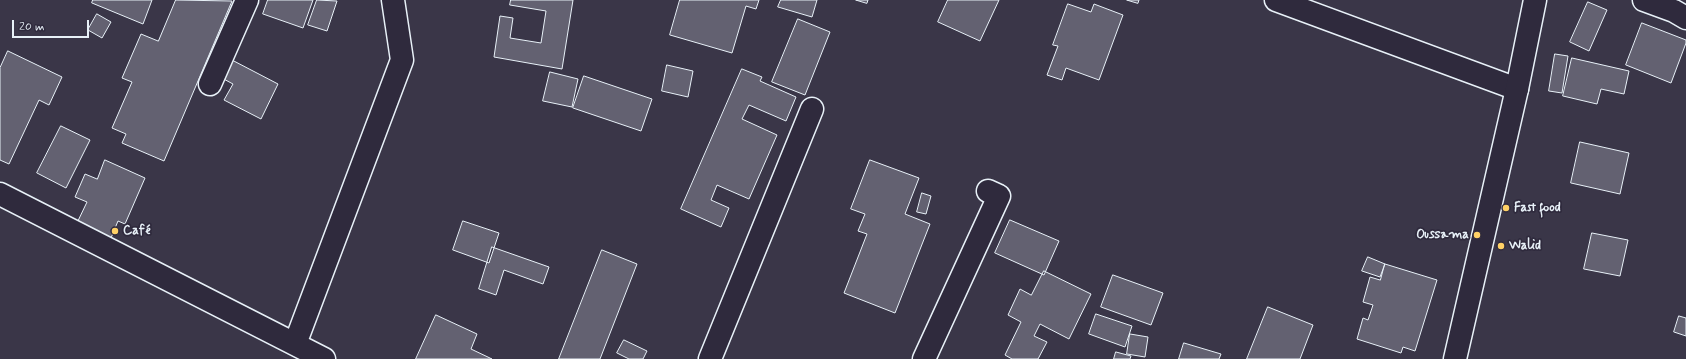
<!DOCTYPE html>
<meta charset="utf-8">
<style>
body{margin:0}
#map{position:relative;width:1686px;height:359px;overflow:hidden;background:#3a3648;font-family:Mynerve,sans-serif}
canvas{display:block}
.scale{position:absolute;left:12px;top:20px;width:77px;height:18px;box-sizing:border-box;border:2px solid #e8f1f8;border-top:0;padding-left:5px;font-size:12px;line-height:14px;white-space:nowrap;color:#e8f1f8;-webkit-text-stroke:3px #2f2a3d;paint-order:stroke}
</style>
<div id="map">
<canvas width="1686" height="359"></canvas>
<div class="scale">20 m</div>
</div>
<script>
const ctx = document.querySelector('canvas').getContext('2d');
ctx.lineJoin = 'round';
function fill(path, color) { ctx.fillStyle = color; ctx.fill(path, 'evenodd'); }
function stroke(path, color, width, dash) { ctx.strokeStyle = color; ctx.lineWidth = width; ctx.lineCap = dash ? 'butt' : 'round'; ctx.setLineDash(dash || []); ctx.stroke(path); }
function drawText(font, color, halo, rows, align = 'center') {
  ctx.font = font + ' Mynerve,sans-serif'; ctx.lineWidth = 3.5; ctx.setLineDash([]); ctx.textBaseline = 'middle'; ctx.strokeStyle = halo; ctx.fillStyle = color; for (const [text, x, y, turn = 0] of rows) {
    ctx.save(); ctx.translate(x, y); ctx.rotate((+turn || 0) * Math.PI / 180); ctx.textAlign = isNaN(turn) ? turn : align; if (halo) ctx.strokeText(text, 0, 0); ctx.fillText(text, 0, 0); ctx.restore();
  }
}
const building = new Path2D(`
 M 93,0 L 152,0 L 143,24 L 92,3 Z
 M 176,0 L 232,1 L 164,161 L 122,143 L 126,134 L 112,128 L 132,82 L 122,78 L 141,34 L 158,41 Z
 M 268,0 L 313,0 L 303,28 L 263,14 Z
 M 317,0 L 337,1 L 327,31 L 308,25 Z
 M 511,0 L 573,0 L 562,69 L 494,57 L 500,16 L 513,18 L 510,38 L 541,43 L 546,11 L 510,5 Z
 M 680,0 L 759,0 L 756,9 L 746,6 L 732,53 L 670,35 Z
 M 781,0 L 817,0 L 812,17 L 778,7 Z
 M 856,0 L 868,0 L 867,3 Z
 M 948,0 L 999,0 L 980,41 L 938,22 Z
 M 1127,0 L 1139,0 L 1138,3 Z
 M 1588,2 L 1607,10 L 1589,51 L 1570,42 Z
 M 1068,4 L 1091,12 L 1094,4 L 1123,15 L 1099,80 L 1066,68 L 1062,80 L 1047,75 L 1058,46 L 1053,45 Z
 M 97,14 L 111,22 L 102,38 L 88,30 Z
 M 798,19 L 830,32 L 805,95 L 772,82 Z
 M 1642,23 L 1686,40 L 1686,43 L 1671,83 L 1626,65 Z
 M 8,51 L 62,77 L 49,105 L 39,100 L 9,164 L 0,160 L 0,68 Z
 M 1555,54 L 1568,56 L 1562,93 L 1549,91 Z
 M 1572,58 L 1629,71 L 1624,94 L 1601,89 L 1597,104 L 1563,96 Z
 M 230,59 L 278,84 L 261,119 L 224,100 L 233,84 L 220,77 Z
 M 667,65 L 693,71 L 688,97 L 662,91 Z
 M 742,69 L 762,77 L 760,81 L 796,97 L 786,121 L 749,105 L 742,119 L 777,135 L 749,199 L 717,185 L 711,200 L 729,208 L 721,227 L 681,209 Z
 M 550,72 L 578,79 L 572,107 L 543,101 Z
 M 584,76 L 652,99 L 641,131 L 573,108 Z
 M 61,126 L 90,140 L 66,188 L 37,173 Z
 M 1580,142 L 1629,153 L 1620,194 L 1571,183 Z
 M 105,160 L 145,178 L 125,224 L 118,221 L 111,238 L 76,225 L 87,202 L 75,197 L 85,174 L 97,179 Z
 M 870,160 L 919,178 L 905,214 L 930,224 L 895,313 L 844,293 L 867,234 L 858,231 L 865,214 L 851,209 Z
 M 922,193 L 931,196 L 926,214 L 917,212 Z
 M 1010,220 L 1059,241 L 1044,275 L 995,253 Z
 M 463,221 L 499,233 L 489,263 L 453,250 Z
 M 1592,233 L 1628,240 L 1620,276 L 1584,269 Z
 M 492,247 L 549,267 L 543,284 L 504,270 L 496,295 L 479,289 Z
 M 602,250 L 637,264 L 600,359 L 559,359 Z
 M 1368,257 L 1385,264 L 1380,277 L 1362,271 Z
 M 1385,264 L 1437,280 L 1415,351 L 1403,347 L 1401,353 L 1357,339 L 1363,318 L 1368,320 L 1373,305 L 1363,302 L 1370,277 L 1380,280 Z
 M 1044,271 L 1091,294 L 1069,339 L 1040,324 L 1034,336 L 1047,342 L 1038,359 L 1012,359 L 1005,355 L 1021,322 L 1008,315 L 1020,289 L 1031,295 Z
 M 1113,275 L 1163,293 L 1151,325 L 1101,307 Z
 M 1268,307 L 1313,325 L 1300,359 L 1247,359 Z
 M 1096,314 L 1132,326 L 1125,347 L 1089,334 Z
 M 436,315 L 477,334 L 471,349 L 492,359 L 416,359 Z
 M 1679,316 L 1686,318 L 1686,336 L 1674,332 Z
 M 1130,334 L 1148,337 L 1145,357 L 1127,354 Z
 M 624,340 L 647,351 L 643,359 L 629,359 L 617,353 Z
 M 1184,343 L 1221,354 L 1219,359 L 1179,359 Z
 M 1116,352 L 1131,356 L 1130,359 L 1114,359 Z`);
fill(building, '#636171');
stroke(building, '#e8f1f8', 1);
const minor = new Path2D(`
 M 1276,0 L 1517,89
 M 1644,0 L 1674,11 L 1686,18
 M 210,84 L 247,0
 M 0,194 L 324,359
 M 295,344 L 402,60 L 393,0
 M 710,359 L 812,109
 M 924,359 L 999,196 L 988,191`);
const major = new Path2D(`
 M 1455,359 L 1517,89 L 1535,0`);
stroke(minor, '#e8f1f8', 25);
stroke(major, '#e8f1f8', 25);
stroke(minor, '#2f2a3d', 22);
stroke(major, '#2f2a3d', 22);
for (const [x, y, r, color] of [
 [1506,208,4,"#ffd166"],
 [115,231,4,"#ffd166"],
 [1477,235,4,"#ffd166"],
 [1501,246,4,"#ffd166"]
]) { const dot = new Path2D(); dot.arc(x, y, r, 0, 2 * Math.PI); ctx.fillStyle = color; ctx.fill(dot); stroke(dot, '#2f2a3d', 1.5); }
drawText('bold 13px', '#e8f1f8', '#2f2a3d', [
 ["Fast food",1514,208],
 ["Café",123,231],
 ["Oussama",1469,235,"right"],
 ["Walid",1509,246]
], 'left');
</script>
